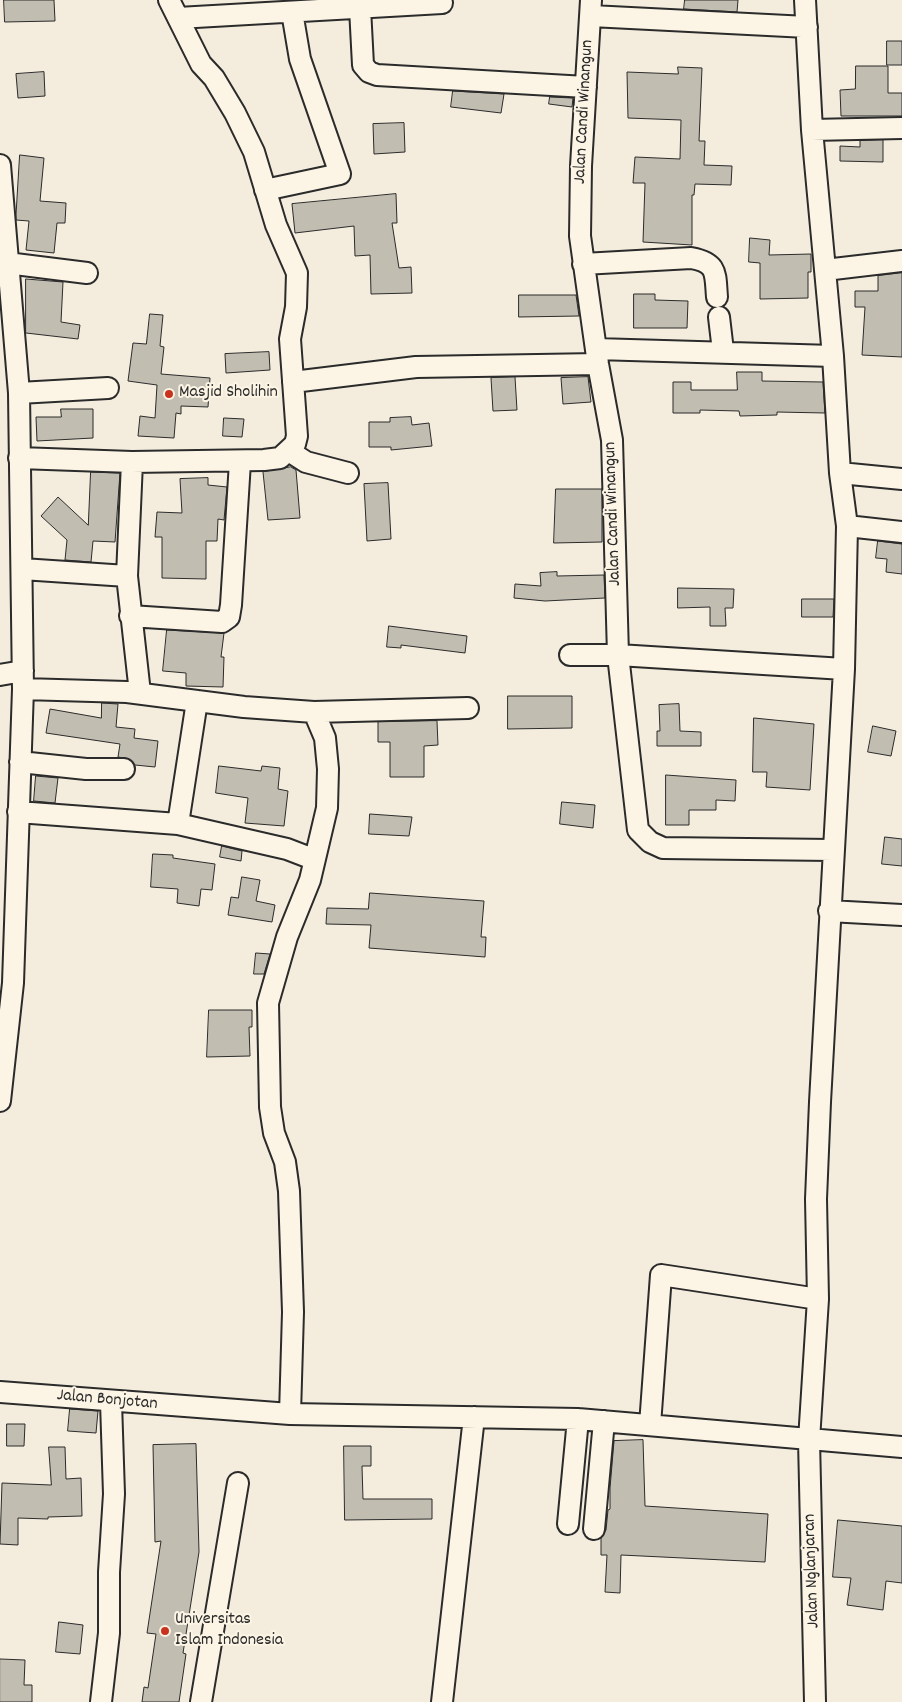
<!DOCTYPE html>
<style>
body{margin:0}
canvas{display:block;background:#f4edde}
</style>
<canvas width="902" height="1702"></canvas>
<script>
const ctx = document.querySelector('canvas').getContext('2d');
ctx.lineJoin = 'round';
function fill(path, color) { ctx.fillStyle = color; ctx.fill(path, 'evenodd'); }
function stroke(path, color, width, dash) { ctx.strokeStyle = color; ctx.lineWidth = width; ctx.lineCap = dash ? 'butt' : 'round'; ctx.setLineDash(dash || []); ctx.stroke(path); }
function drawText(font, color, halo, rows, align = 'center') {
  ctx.font = font + ' Dekko,sans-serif'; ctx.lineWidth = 4; ctx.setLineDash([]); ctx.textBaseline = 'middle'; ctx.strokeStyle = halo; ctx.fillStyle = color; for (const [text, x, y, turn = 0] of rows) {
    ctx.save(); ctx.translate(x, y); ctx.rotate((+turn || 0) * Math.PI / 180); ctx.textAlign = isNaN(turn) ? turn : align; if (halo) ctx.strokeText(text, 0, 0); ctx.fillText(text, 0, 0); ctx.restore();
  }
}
const building = new Path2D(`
 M 4,0 L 54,0 L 55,21 L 5,22 Z
 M 685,0 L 738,0 L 737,12 L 684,9 Z
 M 887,41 L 902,41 L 902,65 L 887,65 Z
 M 856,66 L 888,66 L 888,93 L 902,93 L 902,116 L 841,116 L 840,90 L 855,89 Z
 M 678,67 L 702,68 L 699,141 L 705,141 L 704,165 L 732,166 L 731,185 L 695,184 L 694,195 L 692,195 L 692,245 L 643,242 L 645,183 L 633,183 L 635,157 L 680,159 L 681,120 L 628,118 L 627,72 L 678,74 Z
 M 44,72 L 45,96 L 18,98 L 16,74 Z
 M 453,91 L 504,94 L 501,113 L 451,107 Z
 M 550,97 L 573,98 L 572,107 L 549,104 Z
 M 404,123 L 405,152 L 374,154 L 373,124 Z
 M 883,140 L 883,162 L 840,161 L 840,146 L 860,147 L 860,141 Z
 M 20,155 L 44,158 L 40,201 L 66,203 L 65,223 L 57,223 L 54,253 L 26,250 L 29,221 L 16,220 L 16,215 Z
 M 396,194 L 397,223 L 392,223 L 399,268 L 411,267 L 412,293 L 371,294 L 370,255 L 355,256 L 354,226 L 295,233 L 292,204 Z
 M 750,238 L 770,240 L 769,255 L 811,254 L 811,272 L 808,272 L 808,298 L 760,299 L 760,263 L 749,262 Z
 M 902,273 L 902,357 L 862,355 L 865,307 L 855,307 L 855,291 L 878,291 L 878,276 Z
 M 26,279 L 63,282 L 61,322 L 80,325 L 78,339 L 26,333 Z
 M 634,294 L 655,294 L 655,300 L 688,301 L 687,328 L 634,328 Z
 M 519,295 L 576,295 L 579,316 L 519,317 Z
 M 150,314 L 163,315 L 160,346 L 164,347 L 161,374 L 210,378 L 208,407 L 181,406 L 181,414 L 176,413 L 174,438 L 138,436 L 140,416 L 155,418 L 157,385 L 128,381 L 133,343 L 146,344 Z
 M 269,352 L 270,370 L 226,373 L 225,354 Z
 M 737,372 L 762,372 L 762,381 L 823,382 L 825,413 L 777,412 L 777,415 L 740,416 L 739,411 L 700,410 L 700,413 L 673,413 L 673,382 L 691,382 L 691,390 L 737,390 Z
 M 515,377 L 517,410 L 493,411 L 491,378 Z
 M 588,377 L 591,402 L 563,404 L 561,378 Z
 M 61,409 L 93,409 L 93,438 L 37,441 L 36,417 L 61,417 Z
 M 411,417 L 412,425 L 429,423 L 432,446 L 391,450 L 391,447 L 369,447 L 369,422 L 390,422 L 390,418 Z
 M 224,418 L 244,419 L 242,437 L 223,436 Z
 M 291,467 L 296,470 L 300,518 L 268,520 L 263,472 Z
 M 91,472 L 120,473 L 115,542 L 93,541 L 91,562 L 65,560 L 67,540 L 41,516 L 58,497 L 88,525 Z
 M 208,478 L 208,485 L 227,487 L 224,520 L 218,519 L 217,541 L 206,541 L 206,579 L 162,578 L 162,537 L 155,537 L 157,512 L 182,513 L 180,479 Z
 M 388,483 L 391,539 L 367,541 L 364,484 Z
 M 556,489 L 602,489 L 602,542 L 554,543 Z
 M 878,541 L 902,544 L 902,574 L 886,572 L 887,559 L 876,558 Z
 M 557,572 L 557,576 L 604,575 L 605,598 L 545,601 L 514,598 L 515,584 L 541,586 L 540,573 Z
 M 678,588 L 734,589 L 733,608 L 725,608 L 726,626 L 710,626 L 710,607 L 678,608 Z
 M 802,599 L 834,599 L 833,617 L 802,617 Z
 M 389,626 L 467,636 L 465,653 L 401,645 L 401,648 L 387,647 Z
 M 167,630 L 224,633 L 221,657 L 224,657 L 223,687 L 186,686 L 186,673 L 163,671 Z
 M 508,696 L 572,696 L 572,728 L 508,729 Z
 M 102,703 L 118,704 L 116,727 L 135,729 L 134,738 L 158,741 L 155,767 L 135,765 L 129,759 L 118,757 L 120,744 L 46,733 L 50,709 L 101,718 Z
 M 679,704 L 680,731 L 701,732 L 701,746 L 657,746 L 657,731 L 660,731 L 659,705 Z
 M 754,718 L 814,724 L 810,790 L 766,787 L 767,772 L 753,772 Z
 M 437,721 L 438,745 L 424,746 L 424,777 L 390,777 L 390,742 L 378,742 L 378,722 Z
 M 873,726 L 896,731 L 891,756 L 868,752 Z
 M 219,766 L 261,771 L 262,766 L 280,768 L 278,789 L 288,791 L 284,826 L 245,823 L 248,798 L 216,793 Z
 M 666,775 L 736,780 L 735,801 L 716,800 L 716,810 L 689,810 L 689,825 L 666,825 Z
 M 36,776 L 58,778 L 55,803 L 34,801 Z
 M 562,802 L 595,805 L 593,828 L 560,824 Z
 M 370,814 L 412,817 L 409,836 L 369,834 Z
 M 885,837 L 902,839 L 902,866 L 882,864 Z
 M 222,846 L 242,851 L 241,861 L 220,857 Z
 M 153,854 L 173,855 L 173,858 L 215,864 L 212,890 L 201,889 L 199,906 L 177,903 L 178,889 L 151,887 Z
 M 242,877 L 260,880 L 256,901 L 275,905 L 272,922 L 228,915 L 231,897 L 238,898 Z
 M 370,893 L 484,901 L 481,937 L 486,937 L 485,957 L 369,948 L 371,925 L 326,924 L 327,908 L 368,909 Z
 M 256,953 L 270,954 L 264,974 L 254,974 Z
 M 209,1010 L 252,1010 L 252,1027 L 249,1027 L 250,1056 L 207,1057 Z
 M 70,1409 L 98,1411 L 96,1433 L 68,1431 Z
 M 7,1424 L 25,1424 L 24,1446 L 7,1446 Z
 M 643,1440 L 645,1506 L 768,1514 L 765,1562 L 621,1555 L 620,1593 L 605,1592 L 607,1555 L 601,1555 L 601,1538 L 606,1530 L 608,1510 L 610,1509 L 610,1488 L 614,1441 Z
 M 196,1444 L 199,1552 L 183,1653 L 186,1654 L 179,1702 L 142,1702 L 144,1687 L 148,1688 L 156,1634 L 147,1633 L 161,1541 L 155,1542 L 153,1445 Z
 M 344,1446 L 371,1446 L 371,1466 L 362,1466 L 363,1499 L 432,1499 L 432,1519 L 345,1520 Z
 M 49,1447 L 65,1447 L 66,1479 L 81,1478 L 82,1516 L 48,1517 L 48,1519 L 18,1518 L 18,1545 L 0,1544 L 2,1483 L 51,1485 Z
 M 838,1520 L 902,1526 L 902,1583 L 886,1581 L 883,1610 L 847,1605 L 851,1578 L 833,1577 Z
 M 59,1622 L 83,1625 L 80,1654 L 56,1652 Z
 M 0,1659 L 25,1660 L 24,1685 L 32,1685 L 32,1702 L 0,1702 Z`);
fill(building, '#c2bdb1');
stroke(building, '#2b2b2b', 1);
const minor = new Path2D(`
 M 591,0 L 581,166 L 580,236 L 598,364 L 612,440 L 618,655 L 638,830 L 650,842 L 663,848 L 832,850
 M 805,0 L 812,130 L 902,128
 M 360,8 L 363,65 L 369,72 L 377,75 L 586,87
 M 591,16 L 807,27
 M 178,18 L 442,3
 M 0,165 L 19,393 L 23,689 L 13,983 L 0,1101
 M 265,190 L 340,174 L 300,59 L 292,12
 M 7,263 L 87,273
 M 583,264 L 691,258 C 718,263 715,273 717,297
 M 825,270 L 902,261
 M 719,317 L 723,351
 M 596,349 L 833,356 L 812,130
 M 833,356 L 840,473 L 847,526
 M 293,382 L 416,367 L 598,364
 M 19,393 L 108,388
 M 289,451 L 306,462 L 348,473
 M 19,458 L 132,462 L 264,460 L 280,458 L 295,444 L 297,436 L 290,339 L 296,307 L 297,273 L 276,225 L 254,152 L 235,113 L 214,78 L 201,64 L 169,0
 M 132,462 L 127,576 L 140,693
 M 840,473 L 902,479
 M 22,569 L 127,576
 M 130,616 L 222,622 L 229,617 L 231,605 L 240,462
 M 570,655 L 618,655 L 844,669
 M 0,675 L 23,671
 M 23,689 L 127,692 L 244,707 L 314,712 L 468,708
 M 197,701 L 178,824 L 287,849 L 313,859
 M 20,762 L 86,769 L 124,769
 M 18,812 L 178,824
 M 829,911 L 902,915
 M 0,1392 L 290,1414 L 578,1419 L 902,1447
 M 290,1414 L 293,1312 L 289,1191 L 285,1162 L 274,1133 L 270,1107 L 268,1003 L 287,937 L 310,880 L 327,808 L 328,769 L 325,738 L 314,712
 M 650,1425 L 661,1275 L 818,1299
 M 568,1524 L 578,1419
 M 594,1529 L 604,1421
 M 101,1702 L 109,1633 L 109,1572 L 114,1494 L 111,1402
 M 201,1702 L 238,1483
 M 442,1702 L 474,1417
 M 815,1702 L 809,1440 L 818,1299 L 816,1199 L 820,1102 L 844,669 L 847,526 L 902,532`);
stroke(minor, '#2b2b2b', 24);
stroke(minor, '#fcf5e5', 20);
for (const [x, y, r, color] of [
 [169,394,5,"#c8321e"],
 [165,1631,5,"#c8321e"]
]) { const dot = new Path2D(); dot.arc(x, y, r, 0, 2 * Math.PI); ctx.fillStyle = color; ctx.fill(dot); stroke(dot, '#fcf5e5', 2); }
drawText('18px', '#2b2b2b', '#fcf5e5', [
 ["Jalan Candi Winangun",585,112,-87],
 ["Jalan Candi Winangun",614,514,-92],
 ["Jalan Bonjotan",107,1401,5],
 ["Jalan Nglanjaran",813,1571,-92]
]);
drawText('18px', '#2b2b2b', '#fcf5e5', [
 ["Masjid Sholihin",179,394],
 ["Universitas",175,1621],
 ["Islam Indonesia",175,1642]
], 'left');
</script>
